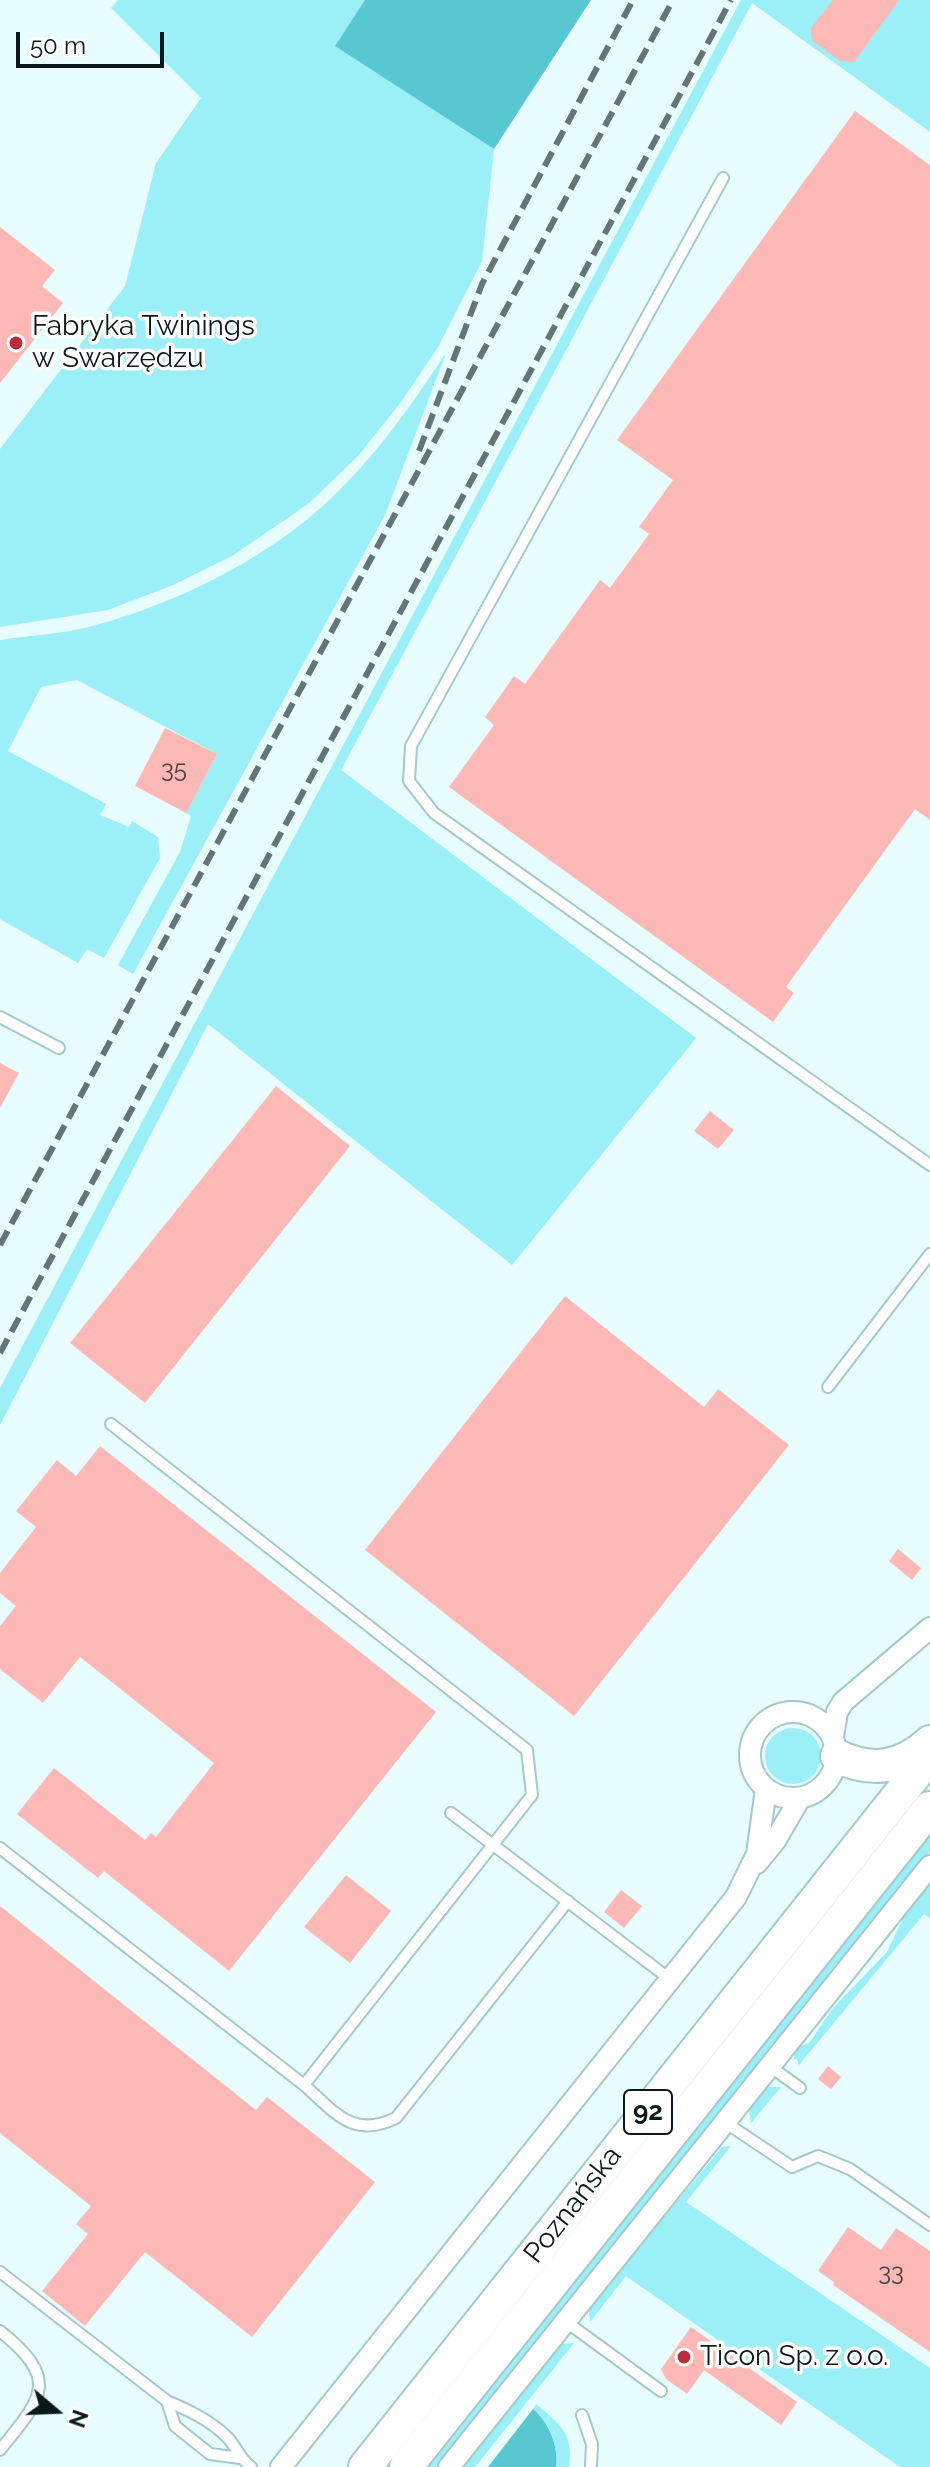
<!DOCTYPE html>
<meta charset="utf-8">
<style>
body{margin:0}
#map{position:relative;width:930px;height:2467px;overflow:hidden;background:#e7fdff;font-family:Raleway,sans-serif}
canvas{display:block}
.north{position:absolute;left:16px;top:2371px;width:80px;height:80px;-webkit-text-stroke:6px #fff;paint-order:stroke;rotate:109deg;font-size:22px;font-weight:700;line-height:32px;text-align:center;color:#0b191a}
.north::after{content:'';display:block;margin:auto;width:28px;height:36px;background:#0b191a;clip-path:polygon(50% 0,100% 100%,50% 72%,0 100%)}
.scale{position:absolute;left:16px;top:32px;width:148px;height:36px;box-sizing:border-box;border:4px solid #0b191a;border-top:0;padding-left:10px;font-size:24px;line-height:28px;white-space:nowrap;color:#0b191a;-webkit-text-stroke:6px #fff;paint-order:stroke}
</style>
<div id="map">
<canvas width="930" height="2467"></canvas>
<div class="north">N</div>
<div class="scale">50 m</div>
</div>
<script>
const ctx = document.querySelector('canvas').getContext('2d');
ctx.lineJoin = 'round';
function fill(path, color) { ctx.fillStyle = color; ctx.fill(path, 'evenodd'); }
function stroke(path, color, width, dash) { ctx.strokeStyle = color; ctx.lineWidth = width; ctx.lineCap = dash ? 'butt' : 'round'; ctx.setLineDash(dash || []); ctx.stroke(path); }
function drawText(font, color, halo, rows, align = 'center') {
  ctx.font = font + ' Raleway,sans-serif'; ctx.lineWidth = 7; ctx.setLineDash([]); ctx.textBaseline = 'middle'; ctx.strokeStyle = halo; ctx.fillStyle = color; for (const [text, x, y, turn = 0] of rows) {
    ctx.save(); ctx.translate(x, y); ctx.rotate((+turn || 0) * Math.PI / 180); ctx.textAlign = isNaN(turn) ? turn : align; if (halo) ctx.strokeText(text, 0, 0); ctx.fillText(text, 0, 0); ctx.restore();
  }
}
fill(new Path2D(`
 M 118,0 L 365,0 L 336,46 L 494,149 L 482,261 L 438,347 L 401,402 L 358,456 L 308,504 L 232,556 L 173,585 L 108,610 L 0,627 L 0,449 L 125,286 L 156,163 L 201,98 L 111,8 Z
 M 741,0 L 930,0 L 930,132 L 752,3 L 341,770 L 696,1038 L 512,1265 L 208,1024 L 0,1425 L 0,1388 Z
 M 446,353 L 385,515 L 133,974 L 118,965 L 180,852 L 191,816 L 186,813 L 217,754 L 77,680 L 41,687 L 8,751 L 106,804 L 100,815 L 129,827 L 132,821 L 158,837 L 160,858 L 104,958 L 87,949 L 78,963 L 0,919 L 0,640 C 31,635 65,634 96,625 C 171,605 257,563 316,512 C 368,467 409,409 446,353 Z
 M765 1756a28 28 0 1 1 56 0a28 28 0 1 1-56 0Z
 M 930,1823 L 930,1852 L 520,2368 L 436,2467 L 419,2467 Z
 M 930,1881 L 930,1918 L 924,1914 L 799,2065 L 797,2059 L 793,2059 L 798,2047 L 809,2043 L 833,2008 L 887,1952 L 908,1908 Z
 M 768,2087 L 781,2087 L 751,2123 L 748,2105 L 758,2091 Z
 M 731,2146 L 686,2202 L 930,2368 L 930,2467 L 900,2467 L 626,2276 L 590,2322 L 588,2303 L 610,2283 L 722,2147 Z
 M 574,2343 L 475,2467 L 459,2467 L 554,2350 L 562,2344 Z
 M 536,2404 C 560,2424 574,2434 569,2467 L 556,2467 C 559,2446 549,2422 533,2409 Z`), '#9beff7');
fill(new Path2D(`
 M 365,0 L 591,0 L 494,149 L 335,46 Z
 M 533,2409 C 549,2422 559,2447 556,2467 L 488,2467 Z`), '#57c8d1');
fill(new Path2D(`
 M 833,0 L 899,0 L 854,62 L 840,61 L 813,41 L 811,36 L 811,28 Z
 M 855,111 L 930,165 L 930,820 L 915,809 L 786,987 L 794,993 L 773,1022 L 449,787 L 494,725 L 485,717 L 514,676 L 525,684 L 600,580 L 610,588 L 649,534 L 639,527 L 673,480 L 617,440 Z
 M 0,227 L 55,270 L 42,286 L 63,303 L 0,383 Z
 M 165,728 L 217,754 L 186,813 L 135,786 Z
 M 0,1063 L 19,1073 L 0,1108 Z
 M 276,1086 L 350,1146 L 145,1403 L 70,1343 Z
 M 710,1111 L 734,1130 L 718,1149 L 694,1131 Z
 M 565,1296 L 704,1407 L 718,1389 L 789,1445 L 574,1716 L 365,1550 Z
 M 100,1446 L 436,1712 L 229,1971 L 104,1871 L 98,1878 L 17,1814 L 54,1768 L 145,1840 L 151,1833 L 156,1837 L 214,1763 L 80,1657 L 43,1703 L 0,1669 L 0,1626 L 16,1606 L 0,1593 L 0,1573 L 36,1527 L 16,1511 L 57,1460 L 76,1476 Z
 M 898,1549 L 921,1568 L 912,1580 L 889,1561 Z
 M 346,1875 L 391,1911 L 350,1963 L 304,1927 Z
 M 621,1890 L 642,1906 L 624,1928 L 604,1912 Z
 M 0,1906 L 256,2110 L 267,2097 L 375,2182 L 252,2337 L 145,2252 L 85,2326 L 42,2291 L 88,2234 L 76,2224 L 91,2206 L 0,2133 Z
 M 828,2066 L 841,2077 L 831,2089 L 818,2079 Z
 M 848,2227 L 881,2250 L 896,2228 L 930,2251 L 930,2352 L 833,2285 L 834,2282 L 818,2271 Z
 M 691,2327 L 797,2402 L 781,2425 L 704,2370 L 687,2394 L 666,2379 L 661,2369 Z`), '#feb8b5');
const service = new Path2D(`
 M 723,178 L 411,746 L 409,781 L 434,813 L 930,1165
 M 0,1017 L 59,1048
 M 828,1387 L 930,1254
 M 111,1424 L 527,1750 L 532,1795 L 304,2085
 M 451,1813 L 671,1980
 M 0,1848 L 304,2085 C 335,2112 352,2139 396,2118 L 568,1901
 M 771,2067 L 800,2088
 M 726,2123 L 792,2167 L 818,2156 L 850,2169 L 930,2225
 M 0,2272 L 167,2401 C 188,2410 210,2420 227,2437 C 237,2447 238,2457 251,2467
 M 565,2321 L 661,2391
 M 0,2331 C 61,2380 42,2398 0,2450
 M 167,2401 L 175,2426 L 210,2454 L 240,2458
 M 582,2415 L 592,2444 L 591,2467`);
const minor = new Path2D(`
 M750 1755a43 43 0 1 1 86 0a43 43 0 1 1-86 0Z
 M 833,1737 L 837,1712 L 843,1702 L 930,1628
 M 757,1863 L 775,1841 L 800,1798
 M 281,2467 L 736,1897 L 757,1854 L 766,1789
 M 449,2467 L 930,1866`);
const primary = new Path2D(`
 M 837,1756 C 872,1773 902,1768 930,1742
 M 365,2467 L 930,1756
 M 406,2467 L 930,1808`);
stroke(service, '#a4c8cb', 14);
stroke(minor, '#a4c8cb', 24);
stroke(primary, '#a4c8cb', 36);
stroke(service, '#fff', 10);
stroke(minor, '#fff', 20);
stroke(primary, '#fff', 32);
stroke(new Path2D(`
 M 419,451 L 482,284 L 633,0
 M 0,1245 L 673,0
 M 0,1353 L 731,0`), '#647576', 6, [16, 8]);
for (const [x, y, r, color] of [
 [16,343,8,"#bc2b39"],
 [684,2357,8,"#bc2b39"]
]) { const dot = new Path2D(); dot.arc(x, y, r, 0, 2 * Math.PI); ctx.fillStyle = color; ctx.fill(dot); stroke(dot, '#fff', 3); }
drawText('24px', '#484141', null, [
 ["35",174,770],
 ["33",891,2273]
]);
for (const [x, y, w] of [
 [648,2112,48]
]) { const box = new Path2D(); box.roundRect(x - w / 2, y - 22, w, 44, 6); ctx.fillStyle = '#fff'; ctx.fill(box); stroke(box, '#0b191a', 2); }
drawText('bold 26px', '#0b191a', null, [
 ["92",648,2112]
]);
drawText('28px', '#0b191a', '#fff', [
 ["Fabryka Twinings",32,327],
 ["w Swarzędzu",32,359],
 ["Ticon Sp. z o.o.",700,2357]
], 'left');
drawText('28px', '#0b191a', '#fff', [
 ["Poznańska",573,2205,-52]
]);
</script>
